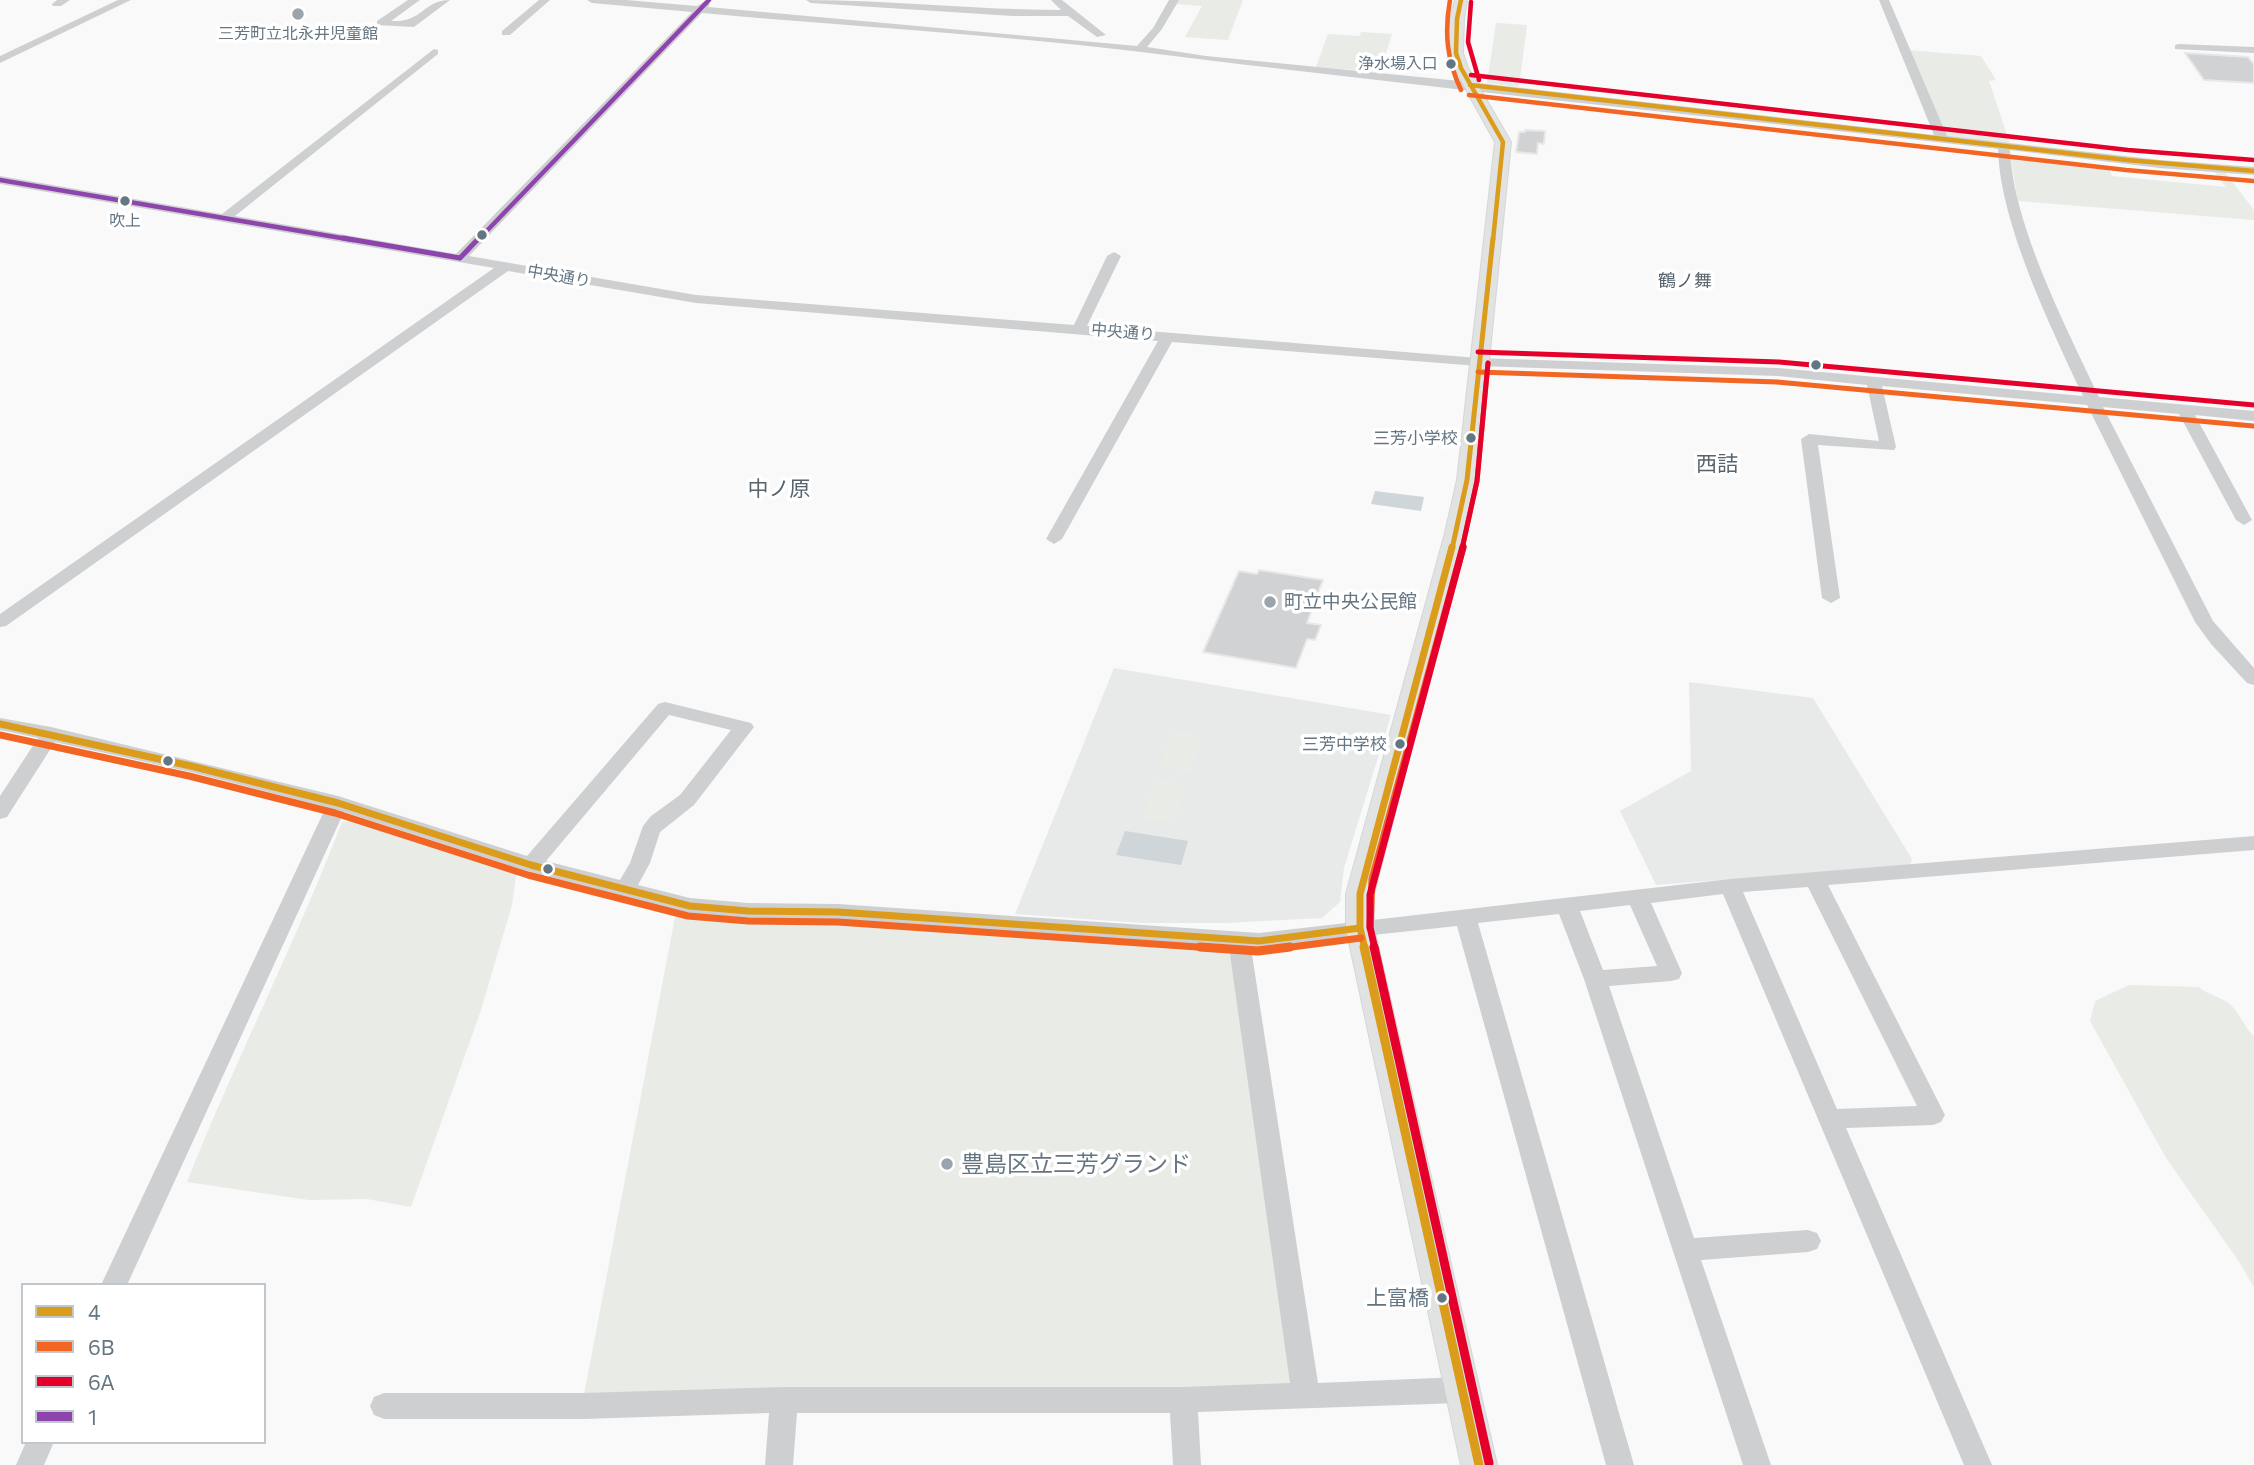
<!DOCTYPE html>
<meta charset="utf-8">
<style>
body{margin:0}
#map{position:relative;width:2254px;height:1465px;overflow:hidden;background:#f9f9f9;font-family:Commissioner,sans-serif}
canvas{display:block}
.legend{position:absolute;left:21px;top:1283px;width:245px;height:161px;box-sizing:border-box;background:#fff;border:2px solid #c1c8cd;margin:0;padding:9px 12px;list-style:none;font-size:21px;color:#657683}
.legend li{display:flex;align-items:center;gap:14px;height:35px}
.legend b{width:35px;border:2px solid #c1c8cd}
</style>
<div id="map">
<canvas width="2254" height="1465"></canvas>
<ul class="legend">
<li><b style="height:9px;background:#da9c1a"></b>4</li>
<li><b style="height:9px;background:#f26522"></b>6B</li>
<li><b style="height:9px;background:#e4002b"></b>6A</li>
<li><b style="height:9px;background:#8e44ad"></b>1</li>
</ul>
</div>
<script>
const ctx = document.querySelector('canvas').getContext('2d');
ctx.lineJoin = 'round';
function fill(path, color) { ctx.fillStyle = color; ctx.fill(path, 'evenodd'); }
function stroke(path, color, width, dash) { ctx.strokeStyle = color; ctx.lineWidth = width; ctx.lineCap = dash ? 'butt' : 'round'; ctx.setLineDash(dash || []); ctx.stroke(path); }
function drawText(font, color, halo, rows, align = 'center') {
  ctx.font = font + ' Commissioner,"Noto Sans JP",sans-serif'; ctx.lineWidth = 7; ctx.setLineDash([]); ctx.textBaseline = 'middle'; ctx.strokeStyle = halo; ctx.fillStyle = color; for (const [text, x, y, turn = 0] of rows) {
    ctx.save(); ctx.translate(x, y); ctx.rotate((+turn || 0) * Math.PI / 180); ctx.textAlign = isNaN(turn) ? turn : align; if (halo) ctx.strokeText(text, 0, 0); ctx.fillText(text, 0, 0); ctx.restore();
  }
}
fill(new Path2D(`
 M 1114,668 L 1391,715 L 1344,868 L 1340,902 L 1322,918 L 1226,923 L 1142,923 L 1015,914 Z
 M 1689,682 L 1813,698 L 1912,859 L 1910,865 L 1656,885 L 1620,811 L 1691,771 Z`), '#e8e9e9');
fill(new Path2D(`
 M 1177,0 L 1243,0 L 1228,40 L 1185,37 L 1202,6 L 1174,4 Z
 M 1496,23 L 1527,25 L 1519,87 L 1487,83 Z
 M 1361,32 L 1392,34 L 1380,72 L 1316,67 L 1328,34 L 1360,36 Z
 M 1908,50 L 1981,56 L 1996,80 L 1989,81 L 2010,144 L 1944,136 Z
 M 2010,155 L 2109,168 L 2112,176 L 2226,187 L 2214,171 L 2224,171 L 2254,210 L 2254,220 L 2018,201 Z
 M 1171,730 L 1202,735 L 1191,772 L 1159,767 Z
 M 1155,779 L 1187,784 L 1175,823 L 1142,818 Z
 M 351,821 L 373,825 L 515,871 L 516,876 L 512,905 L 480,1013 L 411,1207 L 367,1199 L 309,1200 L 187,1182 C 235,1061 295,944 342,822 Z
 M 676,912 L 731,918 L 897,923 L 1227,947 L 1235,952 L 1295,1375 L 1284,1389 L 584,1395 Z
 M 2129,985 L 2199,987 C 2209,996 2222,997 2230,1004 C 2239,1013 2245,1027 2254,1037 L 2254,1288 L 2240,1263 L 2166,1158 L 2090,1021 L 2095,1001 Z`), '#e8ebe6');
fill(new Path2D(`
 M 1375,491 L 1424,497 L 1421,511 L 1371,504 Z
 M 1125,831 L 1188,841 L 1181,865 L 1116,855 Z`), '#ced6d9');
const building = new Path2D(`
 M 2185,53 L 2248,57 L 2254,64 L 2254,83 L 2204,80 Z
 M 1525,130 L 1545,131 L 1544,144 L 1538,143 L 1537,154 L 1516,152 L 1519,132 L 1525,132 Z
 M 1259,570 L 1323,580 L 1307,623 L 1321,625 L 1315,640 L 1307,639 L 1296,668 L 1203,652 L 1239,571 L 1257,574 Z`);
fill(building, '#d0d2d3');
stroke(building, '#e8e8e8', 2);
const major = new Path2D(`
 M 1455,0 L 1467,0 L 1464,19 L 1463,53 L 1468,68 L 1511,142 L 1477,480 L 1467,533 L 1374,894 L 1374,928 L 1497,1465 L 1461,1465 L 1346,928 L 1346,894 L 1445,533 L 1457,480 L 1495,142 L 1454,68 L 1449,53 L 1450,19 Z`);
stroke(major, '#d5d6d7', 2);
fill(new Path2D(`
 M 57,0 L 70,0 L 61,6 L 53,6 L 52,4 Z
 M 118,0 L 131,0 L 0,63 L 0,56 Z
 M 408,0 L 420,0 L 391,21 C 423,23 423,0 450,0 L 414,27 L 377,25 L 377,21 Z
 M 539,0 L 550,0 L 510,35 L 502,35 L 502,31 Z
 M 587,0 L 626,0 L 697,6 L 705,1 L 710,4 L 708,7 L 1137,46 L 1153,28 L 1169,0 L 1179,0 L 1162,29 L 1147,47 L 1206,56 L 1470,82 L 1934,135 L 1879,0 L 1889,0 L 1947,136 L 2160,160 L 2254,167 L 2254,175 L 2160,168 L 2010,150 C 2013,225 2067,329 2099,397 L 2254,411 L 2254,421 L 2195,415 L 2252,520 L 2244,525 L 2236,520 L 2179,414 L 2103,407 L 2213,621 L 2254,668 L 2254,685 L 2247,683 L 2211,644 L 2195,622 L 2087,405 L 1882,386 L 1896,447 L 1894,450 L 1818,445 L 1840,598 L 1831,603 L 1822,598 L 1801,439 L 1809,434 L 1879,441 L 1867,385 L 1778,376 L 1478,366 L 1172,342 L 1062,539 L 1054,544 L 1046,539 L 1158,341 L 696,303 L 508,271 L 6,626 L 0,627 L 0,614 L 494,268 L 0,184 L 0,176 L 222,214 L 434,49 L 438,50 L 438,54 L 235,216 L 456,254 L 692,12 L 592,3 ZM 702,13 C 845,26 990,34 1133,51 C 1421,87 1710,116 1998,149 C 2000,224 2051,327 2083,396 L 1778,368 L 1478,358 L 1087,326 L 1121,256 L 1114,252 L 1107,256 L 1074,325 L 696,295 L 469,256 Z
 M 806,0 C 891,0 976,10 1061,10 L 1051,0 L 1062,0 L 1106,35 L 1097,37 L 1068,16 L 1013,16 L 811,3 Z
 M 2179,44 L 2254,47 L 2254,53 L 2175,49 L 2175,45 Z
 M 665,702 L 751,723 L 754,727 L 694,805 L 660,832 L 650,863 L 638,885 L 690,898 L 748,903 L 838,904 L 1259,933 L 1730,879 L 2254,836 L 2254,850 L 1828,885 L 1945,1115 L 1941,1122 L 1933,1125 L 1846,1128 L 1992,1465 L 1964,1465 L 1723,894 L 1651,903 L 1682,973 L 1679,979 L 1671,981 L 1609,986 L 1694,1238 L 1808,1230 L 1817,1233 L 1821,1241 L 1817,1249 L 1808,1252 L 1701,1260 L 1771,1465 L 1743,1465 L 1584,979 L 1559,914 L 1478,923 L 1634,1465 L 1606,1465 L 1457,926 L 1251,948 L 1318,1383 L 1460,1377 L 1470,1381 L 1474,1390 L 1470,1399 L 1460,1403 L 1198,1412 L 1201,1465 L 1173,1465 L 1170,1413 L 797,1413 L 793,1465 L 765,1465 L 769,1413 L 583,1419 L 384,1419 L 374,1415 L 370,1406 L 374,1397 L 384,1393 L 583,1393 L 784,1387 L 1183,1387 L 1290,1383 L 1229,947 L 838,920 L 748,919 L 690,914 L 524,870 L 344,812 L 127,1285 L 101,1285 L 326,807 L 191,772 L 55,742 L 7,817 L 0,819 L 0,796 L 38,738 L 0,730 L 0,718 L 51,727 L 338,796 L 527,856 L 658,704 ZM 669,715 L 731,730 L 680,795 L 651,816 L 643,826 L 630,863 L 620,880 L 546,861 ZM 1808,887 L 1917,1106 L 1837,1109 L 1743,892 ZM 1630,905 L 1657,966 L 1603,970 L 1580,911 Z
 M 26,1442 L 54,1442 L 44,1465 L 16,1465 Z`), '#cecfd0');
fill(major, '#e1e2e2');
stroke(new Path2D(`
 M 1461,0 L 1457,19 L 1456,53 L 1461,68 L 1503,142 L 1493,240
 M 1470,85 L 2127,160 L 2254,171`), '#da9c1a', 4.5);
stroke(new Path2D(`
 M 1452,549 L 1467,480 L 1493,238`), '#da9c1a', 5);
stroke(new Path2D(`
 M 0,724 L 191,766 L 338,803 L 531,865 L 690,906 L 748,911 L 838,912 L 1259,941 L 1360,928
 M 1365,949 L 1360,928 L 1360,894 L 1452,547`), '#da9c1a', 7);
stroke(new Path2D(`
 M 1364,947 L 1479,1465`), '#da9c1a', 9);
stroke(new Path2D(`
 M 1450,0 C 1444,33 1447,60 1461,90
 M 1469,95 L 2126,170 L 2253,181`), '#f26522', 4.5);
stroke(new Path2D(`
 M 1478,372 L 1777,382 L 2253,426
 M 1462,549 L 1477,481 L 1488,363`), '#f26522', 5);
stroke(new Path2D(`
 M 0,735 L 189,776 L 335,813 L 528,875 L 688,916 L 748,921 L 838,922 L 1226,949
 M 1370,928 L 1372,879 L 1463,547
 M 1276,949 L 1361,938`), '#f26522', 7);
stroke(new Path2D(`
 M 1200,947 L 1258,951 L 1290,947`), '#f26522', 9);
stroke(new Path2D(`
 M 1471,2 L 1468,42 L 1479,80
 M 1471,75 L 2128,150 L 2254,160`), '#e4002b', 4.5);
stroke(new Path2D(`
 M 1478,352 L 1779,362 L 2254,405
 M 1462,549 L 1477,481 L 1488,363`), '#e4002b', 5);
stroke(new Path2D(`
 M 1375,949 L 1370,927 L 1370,895 L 1463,547`), '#e4002b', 7);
stroke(new Path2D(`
 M 1374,947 L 1489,1463`), '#e4002b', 9);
stroke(new Path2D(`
 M 0,180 L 353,240
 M 478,240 L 709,0`), '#8e44ad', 4.5);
stroke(new Path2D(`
 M 343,238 L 460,258
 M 460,258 L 479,238`), '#8e44ad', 5);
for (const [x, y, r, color] of [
 [298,14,7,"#99a4ac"],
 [1451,64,6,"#657683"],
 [125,201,6,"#657683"],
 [482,235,6,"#657683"],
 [1816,365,6,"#657683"],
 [1471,438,6,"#657683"],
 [1270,602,7,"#99a4ac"],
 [1400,744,6,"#657683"],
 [168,761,6,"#657683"],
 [548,869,6,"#657683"],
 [947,1164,7,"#99a4ac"],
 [1442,1298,6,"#657683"]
]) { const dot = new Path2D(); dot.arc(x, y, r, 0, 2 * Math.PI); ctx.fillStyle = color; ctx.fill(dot); stroke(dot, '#fff', 2.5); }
drawText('16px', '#657683', '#fff', [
 ["三芳町立北永井児童館",298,34]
]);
drawText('16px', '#657683', '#fff', [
 ["浄水場入口",1438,64],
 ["吹上",125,221,"center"]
], 'right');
drawText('16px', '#657683', '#fff', [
 ["中央通り",559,276,10],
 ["中央通り",1123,332,5]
]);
drawText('17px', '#657683', '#fff', [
 ["三芳小学校",1458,438],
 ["三芳中学校",1387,744]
], 'right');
drawText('18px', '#57646e', '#fff', [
 ["鶴ノ舞",1685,281]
]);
drawText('19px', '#657683', '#fff', [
 ["町立中央公民館",1284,602]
], 'left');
drawText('21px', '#57646e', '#fff', [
 ["西詰",1717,464],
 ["中ノ原",779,489]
]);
drawText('21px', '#657683', '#fff', [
 ["上富橋",1429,1298]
], 'right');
drawText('23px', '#657683', '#fff', [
 ["豊島区立三芳グランド",961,1164]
], 'left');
</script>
